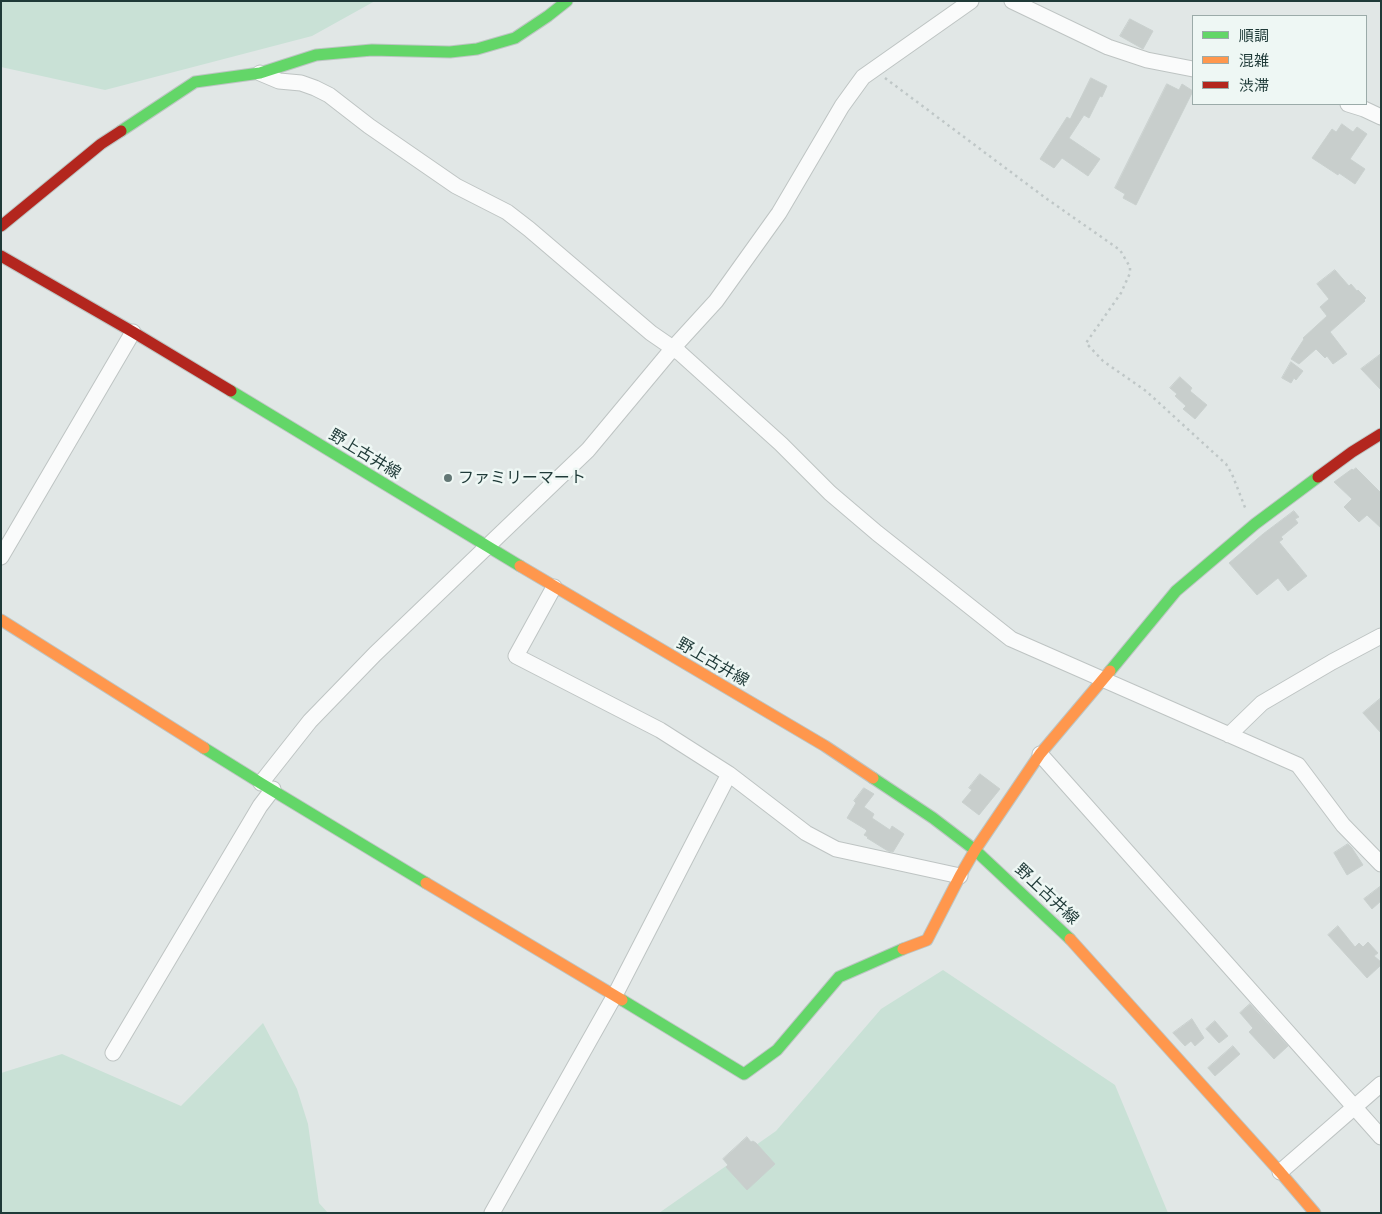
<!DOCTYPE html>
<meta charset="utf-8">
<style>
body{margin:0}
#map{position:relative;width:1382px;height:1214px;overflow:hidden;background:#e1e7e6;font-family:Lato,"Noto Sans JP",sans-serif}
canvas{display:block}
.frame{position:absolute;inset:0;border:2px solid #1f3a38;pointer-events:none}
.legend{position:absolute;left:1192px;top:15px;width:175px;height:90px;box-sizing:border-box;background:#eef7f4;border:1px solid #9baba9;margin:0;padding:6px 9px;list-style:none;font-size:15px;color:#1f3a38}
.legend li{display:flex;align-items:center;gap:10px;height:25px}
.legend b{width:25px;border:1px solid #9baba9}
</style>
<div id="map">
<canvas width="1382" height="1214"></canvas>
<div class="frame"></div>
<ul class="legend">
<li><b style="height:6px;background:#63d668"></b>順調</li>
<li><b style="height:6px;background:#ff974d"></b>混雑</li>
<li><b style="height:6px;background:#b3261e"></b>渋滞</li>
</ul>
</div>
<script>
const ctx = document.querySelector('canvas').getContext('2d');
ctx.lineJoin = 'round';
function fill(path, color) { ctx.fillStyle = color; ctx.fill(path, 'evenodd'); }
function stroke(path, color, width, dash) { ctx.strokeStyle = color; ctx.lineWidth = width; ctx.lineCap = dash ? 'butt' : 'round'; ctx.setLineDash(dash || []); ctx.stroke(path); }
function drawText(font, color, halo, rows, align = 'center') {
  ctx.font = font + ' Lato,"Noto Sans JP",sans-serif'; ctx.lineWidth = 5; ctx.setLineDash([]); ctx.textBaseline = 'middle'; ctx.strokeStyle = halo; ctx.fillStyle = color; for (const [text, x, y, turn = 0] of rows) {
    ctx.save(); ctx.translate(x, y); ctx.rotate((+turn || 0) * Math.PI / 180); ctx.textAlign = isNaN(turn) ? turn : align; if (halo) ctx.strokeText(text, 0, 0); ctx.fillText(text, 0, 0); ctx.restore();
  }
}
fill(new Path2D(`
 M 1,1 L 375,1 L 312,36 L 105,90 L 1,67 Z
 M 943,970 L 1115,1085 L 1168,1213 L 659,1213 L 776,1131 L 881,1009 Z
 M 263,1023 L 297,1089 L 308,1124 L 319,1203 L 328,1213 L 1,1213 L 1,1073 L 62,1054 L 181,1106 Z`), '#c9e1d6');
const building = new Path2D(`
 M 1130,19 L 1153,31 L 1143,49 L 1120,36 Z
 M 1091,78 L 1107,86 L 1102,97 L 1100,96 L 1089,118 L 1084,115 L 1069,138 L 1100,159 L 1088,176 L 1062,158 L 1054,168 L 1040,159 L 1067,117 L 1070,119 Z
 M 1167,84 L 1179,90 L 1182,84 L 1193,91 L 1136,205 L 1123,198 L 1125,194 L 1115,188 Z
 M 1342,124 L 1353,132 L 1357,127 L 1367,134 L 1350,159 L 1365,169 L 1355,184 L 1339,173 L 1338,175 L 1312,158 L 1332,129 L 1336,132 Z
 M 1335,270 L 1349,286 L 1351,284 L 1357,291 L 1358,290 L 1366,298 L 1364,300 L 1365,301 L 1330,332 L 1347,354 L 1333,364 L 1327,356 L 1325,358 L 1316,349 L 1299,364 L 1291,359 L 1304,339 L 1303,338 L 1327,316 L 1320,307 L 1329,299 L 1317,284 Z
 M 1381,354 L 1381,390 L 1361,369 Z
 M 1291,362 L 1303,371 L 1296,380 L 1294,378 L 1291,383 L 1282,378 Z
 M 1180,377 L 1192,388 L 1190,391 L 1207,405 L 1195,419 L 1183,409 L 1186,406 L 1175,396 L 1177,394 L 1170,388 Z
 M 1356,468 L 1381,493 L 1381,528 L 1367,515 L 1359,522 L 1344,507 L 1352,499 L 1334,482 L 1352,469 L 1353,470 Z
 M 1294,511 L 1299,517 L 1295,519 L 1298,523 L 1281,537 L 1283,539 L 1279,542 L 1307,576 L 1288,591 L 1278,578 L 1257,595 L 1229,563 L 1263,534 Z
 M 1381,698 L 1381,733 L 1363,713 Z
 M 980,774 L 1000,789 L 979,815 L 962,802 L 972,790 L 969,788 Z
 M 864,788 L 874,794 L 864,807 L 874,814 L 872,818 L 890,830 L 892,826 L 904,834 L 893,852 L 888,851 L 867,838 L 868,837 L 864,835 L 867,831 L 865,829 L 847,818 L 856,803 L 854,801 Z
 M 1348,844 L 1352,848 L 1363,865 L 1347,875 L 1334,853 Z
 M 1381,886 L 1381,901 L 1372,909 L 1364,899 Z
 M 1338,926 L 1355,947 L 1359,943 L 1363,947 L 1368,942 L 1378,953 L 1374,956 L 1381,962 L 1381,965 L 1367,978 L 1328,935 Z
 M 1250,1004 L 1288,1046 L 1274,1059 L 1249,1032 L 1253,1028 L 1240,1013 Z
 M 1192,1019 L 1204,1038 L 1195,1046 L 1191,1041 L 1185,1046 L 1173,1033 Z
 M 1215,1021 L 1228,1036 L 1219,1043 L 1206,1029 Z
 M 1233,1046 L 1240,1054 L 1215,1076 L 1208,1068 Z
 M 747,1137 L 751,1142 L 753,1141 L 756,1143 L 775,1164 L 747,1190 L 726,1167 L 728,1165 L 723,1159 Z`);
fill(building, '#c8cecc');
stroke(building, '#c9d0ce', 1);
const street = new Path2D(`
 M 1012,1 L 1108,47 L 1147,60 L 1193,69
 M 260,73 L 279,81 L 301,83 L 315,88 L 329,95 L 369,126 L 456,186 L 507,212 L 529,229 L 651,333 L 680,353 L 781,444 L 830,493 L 877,533 L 1011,639 L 1298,765 L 1343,825 L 1381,864
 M 1348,104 L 1364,109 L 1381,117
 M 1,557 L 133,332
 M 554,587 L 516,656 L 660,730 L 729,774 L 806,833 L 836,849 L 960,876
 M 1229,735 L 1262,703 L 1332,662 L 1381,636
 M 1040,754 L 1381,1137
 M 261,783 L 310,721 L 375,654 L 588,450 L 673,348 L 716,301 L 779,213 L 842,106 L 863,77 L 971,1
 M 113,1053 L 260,806 L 273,789
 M 1280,1172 L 1381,1084
 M 492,1213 L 615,995 L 729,774`);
const fast = new Path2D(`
 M 121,131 L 195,82 L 260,73 L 316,55 L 372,50 L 450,52 L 477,49 L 515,38 L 548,16 L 567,1
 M 231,391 L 520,566
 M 1110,671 L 1176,591 L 1255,524 L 1318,477
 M 204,748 L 262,784 L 426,883
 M 873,778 L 933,818 L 975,850 L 1070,939
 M 622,1000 L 744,1074 L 777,1050 L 839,977 L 903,949`);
const slow = new Path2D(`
 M 520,566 L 825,746 L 873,778
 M 1,620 L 204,748
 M 426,883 L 622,1000
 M 1070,939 L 1280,1172 L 1315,1213
 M 903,949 L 927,940 L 960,876 L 975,850 L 1040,754 L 1110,671`);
const jam = new Path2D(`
 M 1,226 L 101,144 L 121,131
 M 1,256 L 133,332 L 231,391
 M 1318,477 L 1352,452 L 1381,434`);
stroke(street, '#bec4c3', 17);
stroke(fast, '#bdc5c3', 13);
stroke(slow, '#bdc5c3', 13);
stroke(jam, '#bdc5c3', 13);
stroke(new Path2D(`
 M 885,78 L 1047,199 L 1120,250 L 1130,267 L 1130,273 L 1121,293 L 1086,343 L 1103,361 L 1146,391 L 1226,464 L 1232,474 L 1246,510`), '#bfc7c7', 2.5, [2.5, 4]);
stroke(street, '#fafbfb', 15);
stroke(fast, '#63d668', 11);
stroke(slow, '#ff974d', 11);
stroke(jam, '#b3261e', 11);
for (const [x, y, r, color] of [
 [448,478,5,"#637775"]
]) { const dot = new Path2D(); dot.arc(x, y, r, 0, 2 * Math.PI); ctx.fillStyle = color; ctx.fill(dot); stroke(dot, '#eef7f4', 2); }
drawText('16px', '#1f3a38', '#eef7f4', [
 ["野上古井線",365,454,31],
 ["野上古井線",713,662,30],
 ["野上古井線",1047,894,43]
]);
drawText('16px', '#1f3a38', '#eef7f4', [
 ["ファミリーマート",458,478]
], 'left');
</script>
